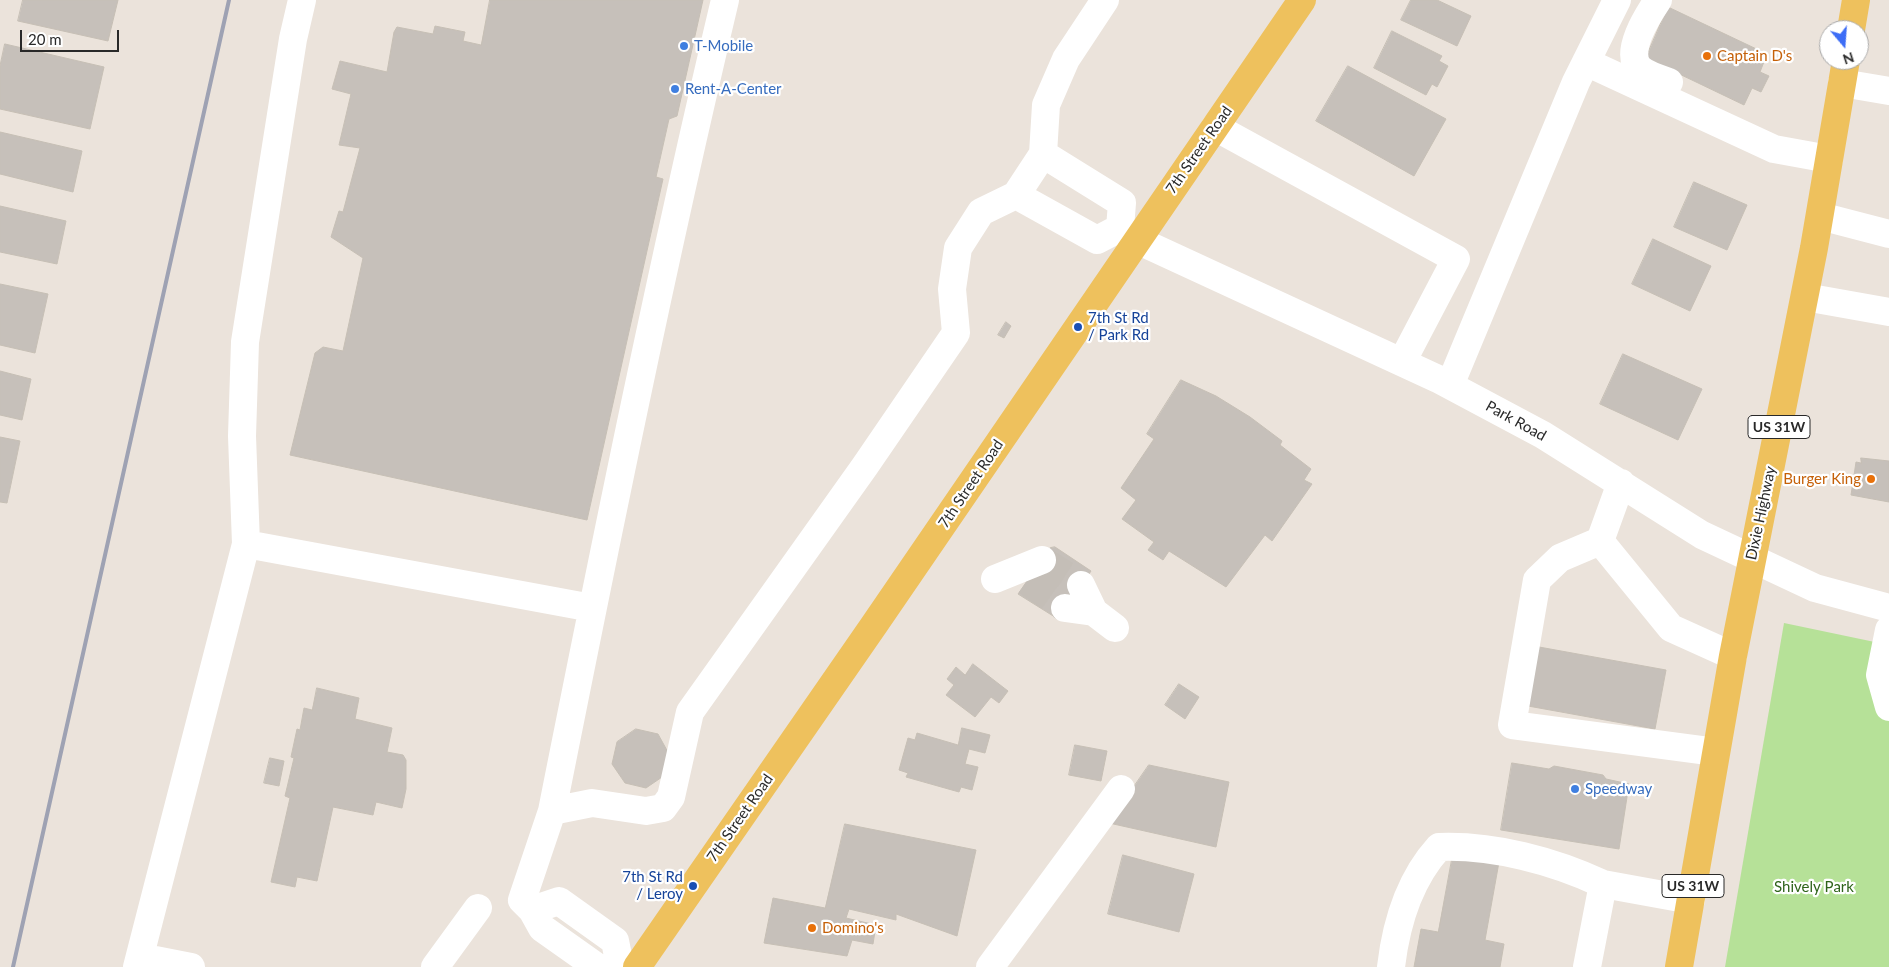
<!DOCTYPE html>
<style>
body{margin:0}
#map{position:relative;width:1889px;height:967px;overflow:hidden;background:#ebe3db;font-family:Lato,sans-serif}
canvas{display:block}
.north{position:absolute;left:1819px;top:20px;width:50px;height:50px;box-sizing:border-box;background:#fff;border:1px solid #a9a9a9;border-radius:50%;rotate:162deg;font-size:14px;font-weight:700;line-height:20px;text-align:center;color:#292929}
.north::after{content:'';display:block;margin:auto;width:18px;height:22px;background:#3d6df6;clip-path:polygon(50% 0,100% 100%,50% 72%,0 100%)}
.scale{position:absolute;left:20px;top:30px;width:99px;height:22px;box-sizing:border-box;border:2px solid #292929;border-top:0;padding-left:6px;font-size:15px;line-height:18px;white-space:nowrap;color:#292929;-webkit-text-stroke:4px #fff;paint-order:stroke}
</style>
<div id="map">
<canvas width="1889" height="967"></canvas>
<div class="north">N</div>
<div class="scale">20 m</div>
</div>
<script>
const ctx = document.querySelector('canvas').getContext('2d');
ctx.lineJoin = 'round';
function fill(path, color) { ctx.fillStyle = color; ctx.fill(path, 'evenodd'); }
function stroke(path, color, width, dash) { ctx.strokeStyle = color; ctx.lineWidth = width; ctx.lineCap = dash ? 'butt' : 'round'; ctx.setLineDash(dash || []); ctx.stroke(path); }
function drawText(font, color, halo, rows, align = 'center') {
  ctx.font = font + ' Lato,sans-serif'; ctx.lineWidth = 4.5; ctx.setLineDash([]); ctx.textBaseline = 'middle'; ctx.strokeStyle = halo; ctx.fillStyle = color; for (const [text, x, y, turn = 0] of rows) {
    ctx.save(); ctx.translate(x, y); ctx.rotate((+turn || 0) * Math.PI / 180); ctx.textAlign = isNaN(turn) ? turn : align; if (halo) ctx.strokeText(text, 0, 0); ctx.fillText(text, 0, 0); ctx.restore();
  }
}
fill(new Path2D(`
 M 1784,623 L 1889,645 L 1889,967 L 1725,967 Z`), '#b6e198');
const building = new Path2D(`
 M 23,0 L 118,0 L 108,41 L 18,21 Z
 M 490,0 L 703,0 L 677,116 L 669,119 L 656,177 L 663,179 L 587,520 L 290,455 L 315,353 L 323,347 L 343,351 L 363,258 L 331,237 L 339,211 L 343,212 L 360,148 L 339,145 L 351,94 L 332,89 L 340,61 L 387,72 L 394,32 L 397,27 L 433,34 L 435,26 L 465,32 L 463,41 L 481,45 Z
 M 1411,0 L 1437,0 L 1471,16 L 1457,46 L 1401,20 Z
 M 1668,7 L 1767,54 L 1760,72 L 1769,76 L 1761,92 L 1752,88 L 1744,105 L 1646,58 Z
 M 1392,31 L 1442,56 L 1439,61 L 1448,66 L 1437,87 L 1432,84 L 1426,95 L 1374,68 Z
 M 5,44 L 104,67 L 90,129 L 0,109 L 0,66 Z
 M 1348,66 L 1446,119 L 1414,176 L 1316,121 Z
 M 0,132 L 82,151 L 73,192 L 0,174 Z
 M 1694,182 L 1747,205 L 1727,250 L 1674,227 Z
 M 0,206 L 66,221 L 57,264 L 0,252 Z
 M 1653,239 L 1711,266 L 1690,311 L 1632,284 Z
 M 0,284 L 48,294 L 35,353 L 0,345 Z
 M 1006,322 L 1011,326 L 1004,338 L 998,335 Z
 M 1623,354 L 1702,389 L 1678,440 L 1600,404 Z
 M 0,371 L 31,379 L 22,420 L 0,415 Z
 M 1181,380 L 1216,396 L 1250,417 L 1282,441 L 1280,445 L 1311,469 L 1304,480 L 1312,484 L 1272,541 L 1265,535 L 1226,587 L 1169,551 L 1163,560 L 1148,550 L 1154,542 L 1122,519 L 1136,500 L 1121,488 L 1154,439 L 1147,434 Z
 M 0,437 L 20,441 L 7,503 L 0,502 Z
 M 1861,458 L 1889,461 L 1889,502 L 1851,495 L 1856,462 L 1861,463 Z
 M 1055,547 L 1091,571 L 1058,619 L 1018,594 L 1050,548 Z
 M 1539,647 L 1666,670 L 1655,729 L 1528,706 Z
 M 973,664 L 1008,691 L 999,703 L 991,697 L 975,717 L 946,695 L 954,685 L 947,679 L 956,667 L 965,675 Z
 M 1179,684 L 1199,697 L 1185,719 L 1165,705 Z
 M 317,688 L 359,698 L 355,719 L 392,728 L 387,752 L 403,755 L 406,760 L 406,789 L 402,808 L 376,802 L 373,815 L 333,807 L 317,881 L 297,877 L 295,887 L 271,882 L 290,798 L 285,796 L 294,758 L 291,757 L 297,729 L 300,730 L 304,708 L 312,710 Z
 M 962,728 L 990,735 L 985,753 L 969,749 L 965,764 L 978,767 L 972,790 L 961,787 L 959,792 L 906,777 L 908,773 L 899,770 L 908,738 L 915,740 L 917,733 L 958,745 Z
 M 636,729 L 658,734 L 669,754 L 665,775 L 646,788 L 625,783 L 612,764 L 617,742 Z
 M 1075,745 L 1107,751 L 1101,781 L 1069,775 Z
 M 270,758 L 284,761 L 279,786 L 264,783 Z
 M 1512,763 L 1549,769 L 1554,766 L 1603,775 L 1606,779 L 1629,784 L 1619,849 L 1501,830 Z
 M 1149,765 L 1229,782 L 1216,847 L 1109,823 Z
 M 845,824 L 976,850 L 957,936 L 896,914 L 896,920 L 849,909 L 846,918 L 876,925 L 873,944 L 852,940 L 847,956 L 764,943 L 773,898 L 825,908 Z
 M 1453,854 L 1499,862 L 1485,940 L 1504,944 L 1500,967 L 1414,967 L 1421,929 L 1438,932 Z
 M 1123,855 L 1194,874 L 1179,932 L 1108,914 Z`);
fill(building, '#c6c0ba');
stroke(building, '#c6bfb5', 1);
stroke(new Path2D(`
 M 1042,560 L 1081,585
 M 1027,581 L 1065,608`), '#c4beb7', 28, [28, 14]);
stroke(new Path2D(`
 M 1658,0 C 1648,15 1623,53 1640,69 C 1647,75 1660,79 1669,82
 M 1586,62 L 1774,149 L 1829,159
 M 1842,83 L 1889,91
 M 1215,127 L 1456,259 L 1402,362
 M 1043,154 L 1122,203 L 1120,228
 M 1016,195 L 1097,240 L 1120,228
 M 1820,216 L 1889,234
 M 1120,228 L 1137,240 L 1438,379 L 1543,435 L 1702,535 L 1815,588 L 1889,608
 M 1805,297 L 1889,312
 M 1450,385 L 1576,82 L 1617,0
 M 1621,483 L 1600,541 L 1671,628 L 1733,656
 M 1600,541 L 1560,558 L 1537,580 L 1512,725 L 1716,752
 M 246,544 L 592,608
 M 995,579 L 1042,560
 M 1081,585 L 1094,612
 M 1065,608 L 1094,612 L 1115,628
 M 1889,630 L 1880,675 L 1889,707
 M 552,811 C 606,540 661,269 725,0
 M 532,910 L 559,901 L 615,941 L 618,956
 M 140,957 L 191,967
 M 137,967 L 246,544 L 242,436 L 245,342 L 293,39 L 302,0
 M 435,967 L 478,908
 M 597,967 L 542,928 L 532,910 L 522,900 L 552,811 L 592,803 L 646,811 L 663,808 L 671,797 L 690,712 L 865,466 L 956,333 L 952,289 L 958,248 L 981,212 L 1016,195 L 1043,154 L 1046,105 L 1066,59 L 1105,0
 M 990,967 L 1121,789
 M 1391,967 C 1396,924 1409,880 1439,847 C 1494,845 1554,861 1603,884
 M 1587,967 L 1603,884 L 1691,900`), '#fff', 28);
stroke(new Path2D(`
 M 1851,30 L 1856,0
 M 637,967 L 874,625 L 1302,0
 M 1679,967 L 1733,656 L 1814,248 L 1846,60`), '#eec15d', 28);
stroke(new Path2D(`
 M 13,967 L 229,0`), '#9ea2b3', 4);
for (const [x, y, r, color] of [
 [684,46,5,"#3f7fe0"],
 [1707,56,5,"#e8710a"],
 [675,89,5,"#3f7fe0"],
 [1078,327,5,"#1a4fb4"],
 [1871,479,5,"#e8710a"],
 [1575,789,5,"#3f7fe0"],
 [693,886,5,"#1a4fb4"],
 [812,928,5,"#e8710a"]
]) { const dot = new Path2D(); dot.arc(x, y, r, 0, 2 * Math.PI); ctx.fillStyle = color; ctx.fill(dot); stroke(dot, '#fff', 2); }
for (const [x, y, w] of [
 [1779,427,62],
 [1693,886,62]
]) { const box = new Path2D(); box.roundRect(x - w / 2, y - 11.5, w, 23, 4); ctx.fillStyle = '#fff'; ctx.fill(box); stroke(box, '#292929', 1); }
drawText('bold 14px', '#292929', null, [
 ["US 31W",1779,427],
 ["US 31W",1693,886]
]);
drawText('15px', '#366cbe', '#fff', [
 ["T-Mobile",694,46],
 ["Rent-A-Center",685,89],
 ["Speedway",1585,789]
], 'left');
drawText('15px', '#c56008', '#fff', [
 ["Captain D's",1717,56],
 ["Burger King",1861,479,"right"],
 ["Domino's",822,928]
], 'left');
drawText('15px', '#292929', '#fff', [
 ["7th Street Road",1199,150,-55],
 ["Park Road",1516,421,29],
 ["7th Street Road",971,484,-56],
 ["Dixie Highway",1761,513,-78],
 ["7th Street Road",740,818,-55]
]);
drawText('15px', '#164399', '#fff', [
 ["7th St Rd",1088,318],
 ["/ Park Rd",1088,335],
 ["7th St Rd",683,877,"right"],
 ["/ Leroy",683,894,"right"]
], 'left');
drawText('15px', '#2f641b', '#fff', [
 ["Shively Park",1814,887]
]);
</script>
